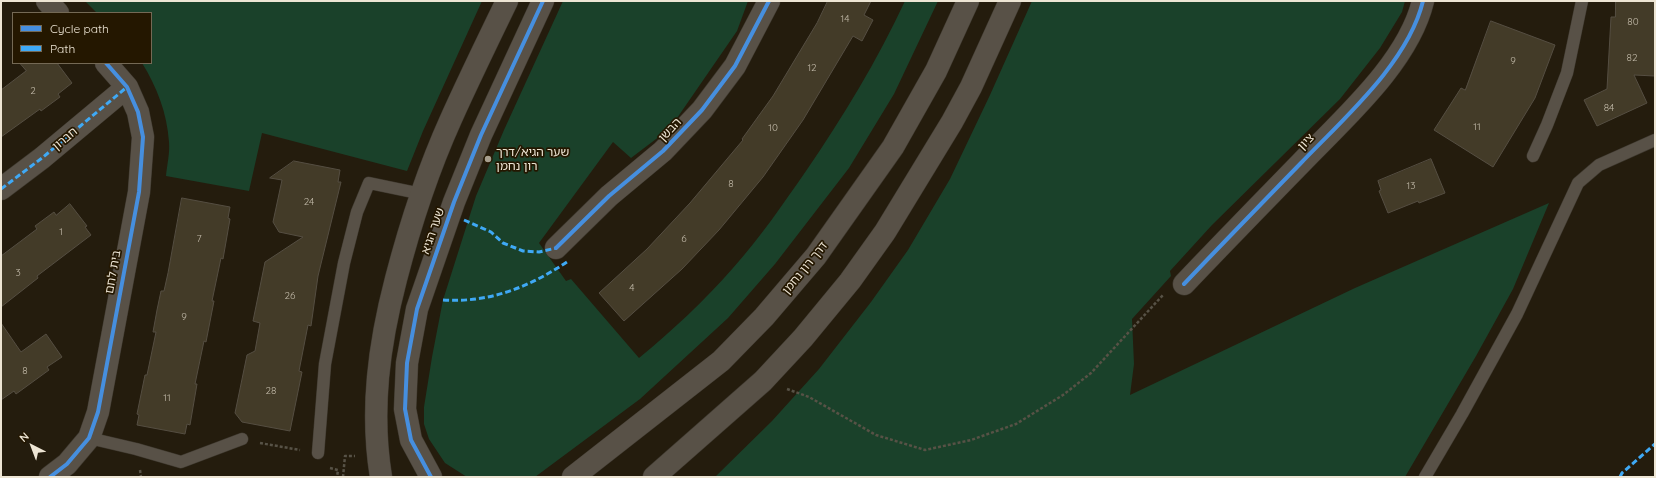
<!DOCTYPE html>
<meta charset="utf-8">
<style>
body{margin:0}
#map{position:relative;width:1656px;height:478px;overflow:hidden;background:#241c0d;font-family:Quicksand,sans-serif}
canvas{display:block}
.frame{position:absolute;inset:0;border:2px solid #ede5d4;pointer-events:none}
.legend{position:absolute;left:12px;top:12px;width:140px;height:52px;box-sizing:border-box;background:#241700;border:1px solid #746955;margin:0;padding:5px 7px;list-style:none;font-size:12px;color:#ede5d4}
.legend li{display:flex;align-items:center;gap:8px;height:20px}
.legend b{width:20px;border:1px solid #746955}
.north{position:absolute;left:12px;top:426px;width:40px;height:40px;-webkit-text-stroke:3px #241700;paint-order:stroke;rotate:318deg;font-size:11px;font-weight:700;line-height:16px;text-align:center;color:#ede5d4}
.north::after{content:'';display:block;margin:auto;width:14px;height:18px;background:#ede5d4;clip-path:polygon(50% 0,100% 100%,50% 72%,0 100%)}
</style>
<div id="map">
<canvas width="1656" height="478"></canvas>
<div class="frame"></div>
<ul class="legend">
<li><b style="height:5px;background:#468fdf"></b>Cycle path</li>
<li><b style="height:5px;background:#3fa9f5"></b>Path</li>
</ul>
<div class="north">N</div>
</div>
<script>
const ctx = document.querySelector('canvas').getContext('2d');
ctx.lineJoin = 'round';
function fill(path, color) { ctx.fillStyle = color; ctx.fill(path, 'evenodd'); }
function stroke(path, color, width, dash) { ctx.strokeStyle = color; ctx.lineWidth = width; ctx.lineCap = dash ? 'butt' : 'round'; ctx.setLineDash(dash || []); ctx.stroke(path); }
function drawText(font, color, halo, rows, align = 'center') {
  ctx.font = font + ' Quicksand,"Noto Sans Hebrew",sans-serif'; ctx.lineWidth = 3.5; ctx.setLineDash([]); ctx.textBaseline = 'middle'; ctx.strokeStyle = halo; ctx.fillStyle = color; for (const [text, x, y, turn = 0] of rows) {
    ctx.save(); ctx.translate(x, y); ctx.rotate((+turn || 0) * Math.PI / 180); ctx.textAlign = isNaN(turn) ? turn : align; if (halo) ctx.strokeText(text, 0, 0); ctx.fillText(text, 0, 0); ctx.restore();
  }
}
fill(new Path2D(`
 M 85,1 L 482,1 L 423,131 L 407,171 L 262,133 L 249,191 L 166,176 C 167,165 170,153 169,142 C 167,113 157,87 142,63 L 151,63 L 151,13 L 97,13 Z
 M 563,1 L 748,1 L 737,31 L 675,121 L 660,136 L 631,158 L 613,142 L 539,243 L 566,281 L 571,279 L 639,358 C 672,331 705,300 733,268 C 760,238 783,204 806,171 C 843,117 877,61 905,1 L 938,1 L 894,94 L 849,168 L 775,264 L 728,318 L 640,399 L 535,477 L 467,477 L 445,463 L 429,439 L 424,424 L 424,407 L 432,357 L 443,300 L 476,196 L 504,130 Z
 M 1032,1 L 1405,1 L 1402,12 L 1380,48 L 1340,99 L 1212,225 L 1170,271 L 1171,276 L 1132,319 L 1134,364 L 1130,395 L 1355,288 L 1549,203 L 1513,289 L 1476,356 L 1405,477 L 715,477 L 772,421 L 819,369 L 871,302 L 908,250 L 950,179 L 990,95 Z`), '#1a412a');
const building = new Path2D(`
 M 828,1 L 871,1 L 864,15 L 873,20 L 862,41 L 853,36 L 803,120 L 763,177 L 719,230 L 682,269 L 624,321 L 599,293 L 647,249 L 690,203 L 743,140 L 742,139 L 773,96 L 817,23 Z
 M 1616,1 L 1655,1 L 1655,76 L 1634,75 L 1647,103 L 1597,126 L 1584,100 L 1607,89 L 1611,17 L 1615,17 Z
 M 1491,21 L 1555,45 L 1535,98 L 1493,167 L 1434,130 L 1461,88 L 1465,90 Z
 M 20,63 L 57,63 L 72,83 L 58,94 L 60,97 L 41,111 L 40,109 L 1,137 L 1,90 L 26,71 Z
 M 1431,159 L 1445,193 L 1419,203 L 1418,201 L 1388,213 L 1379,191 L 1381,190 L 1378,181 Z
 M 294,161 L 340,170 L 338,182 L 341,182 L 318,276 L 311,326 L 308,325 L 299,371 L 302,372 L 290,431 L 242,422 L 235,413 L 247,355 L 255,351 L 260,323 L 253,321 L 265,262 L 303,237 L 279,232 L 273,222 L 282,180 L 270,178 Z
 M 182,198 L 230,207 L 228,218 L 230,219 L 223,259 L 221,258 L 212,301 L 214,301 L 206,342 L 204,341 L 195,384 L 197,384 L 190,425 L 187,424 L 185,434 L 137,425 L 139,415 L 137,414 L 145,375 L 147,375 L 156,332 L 153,332 L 157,310 L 161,291 L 164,291 L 168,273 Z
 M 70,204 L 87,226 L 85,227 L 91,235 L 37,276 L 38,278 L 1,307 L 1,256 L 37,229 L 35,226 L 54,212 L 56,215 Z
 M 1,323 L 21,352 L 46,334 L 62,357 L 47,367 L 49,370 L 16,394 L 14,391 L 1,400 Z`);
fill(building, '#433b28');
stroke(building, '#554e42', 1);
const lane = new Path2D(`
 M 1533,156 L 1547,125 L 1567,73 L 1582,1
 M 89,438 L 136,449 L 181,462 L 242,439
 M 318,453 L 325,364 L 344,263 L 357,212 L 369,183 L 422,194
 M 1425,477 L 1462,414 L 1517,314 L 1578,183 L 1599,165 L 1655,140`);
const street = new Path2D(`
 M 47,1 L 58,13
 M 1,189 L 42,158 L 127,87
 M 556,248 L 609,196 L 663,151 L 702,110 L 735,66 L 769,1
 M 1184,284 C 1222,244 1261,204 1300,164 C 1343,119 1408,63 1423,1
 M 50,477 L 67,464 L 89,438 L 98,412 L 139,192 L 143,137 L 138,112 L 127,87 L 106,63`);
const secondary = new Path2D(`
 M 381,477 C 370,410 379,344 396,279 C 410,225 428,170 451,119 C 469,79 488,40 507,1
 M 431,477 L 411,440 L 405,409 L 407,363 L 417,309 L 454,202 L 481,135 L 543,1
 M 573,477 L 721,361 L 764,317 L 816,256 L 893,147 L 936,71 L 968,1
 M 654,477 L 763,381 L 803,338 L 850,281 L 885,232 L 952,122 L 971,87 L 1010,1`);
stroke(lane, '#3e382e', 13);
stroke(street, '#3e382e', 23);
stroke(secondary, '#3e382e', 23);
stroke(new Path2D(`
 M 787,389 L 809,397 L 876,435 L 925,450 L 971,440 L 1016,424 L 1063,395 L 1091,373 L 1163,295
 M 260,443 L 300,450
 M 330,468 L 338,470 L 337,477
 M 140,470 L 141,477
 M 343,477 L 345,456 L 355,456`), '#575246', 2.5, [3, 2]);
stroke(lane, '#585147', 12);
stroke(street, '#585147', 22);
stroke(secondary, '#585147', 22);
stroke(new Path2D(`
 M 1,189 L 42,158 L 127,87
 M 464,220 L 491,232 L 503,243 L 523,251 L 539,252 L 556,248
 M 443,300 C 490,303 529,287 567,262
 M 1620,477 L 1622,473 L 1655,444`), '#3fa9f5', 3, [6, 3]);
stroke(new Path2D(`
 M 556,248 L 609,196 L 663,151 L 702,110 L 735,66 L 769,1
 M 1184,284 C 1222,244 1261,204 1300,164 C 1343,119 1408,63 1423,1
 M 50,477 L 67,464 L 89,438 L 98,412 L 139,192 L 143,137 L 138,112 L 127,87 L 106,63
 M 431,477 L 411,440 L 405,409 L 407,363 L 417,309 L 454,202 L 481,135 L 543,1`), '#468fdf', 4);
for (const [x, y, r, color] of [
 [488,159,4,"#a79f8e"]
]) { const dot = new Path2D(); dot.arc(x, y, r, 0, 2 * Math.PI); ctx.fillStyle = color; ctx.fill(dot); stroke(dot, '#241700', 1.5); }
drawText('10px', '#c2baa9', null, [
 ["14",845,19],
 ["80",1633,22],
 ["82",1632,58],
 ["9",1513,61],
 ["12",812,68],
 ["2",33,91],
 ["84",1609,108],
 ["11",1477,127],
 ["10",773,128],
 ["8",731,184],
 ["13",1411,186],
 ["24",309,202],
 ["1",61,232],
 ["7",199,239],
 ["6",684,239],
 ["3",18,273],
 ["4",632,288],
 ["26",290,296],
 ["9",184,317],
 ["8",25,371],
 ["28",271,391],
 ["11",167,398]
]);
drawText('12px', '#ede5d4', '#241700', [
 ["הבשן",670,130,-47],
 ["חברון",65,139,-40],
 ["ציון",1306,142,-46],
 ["שער הגיא",433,231,-71],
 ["דרך רון נחמן",805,268,-51],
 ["בית לחם",113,272,-80]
]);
drawText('12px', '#ede5d4', '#241700', [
 ["שער הגיא/דרך",496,152],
 ["רון נחמן",496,166]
], 'left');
</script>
